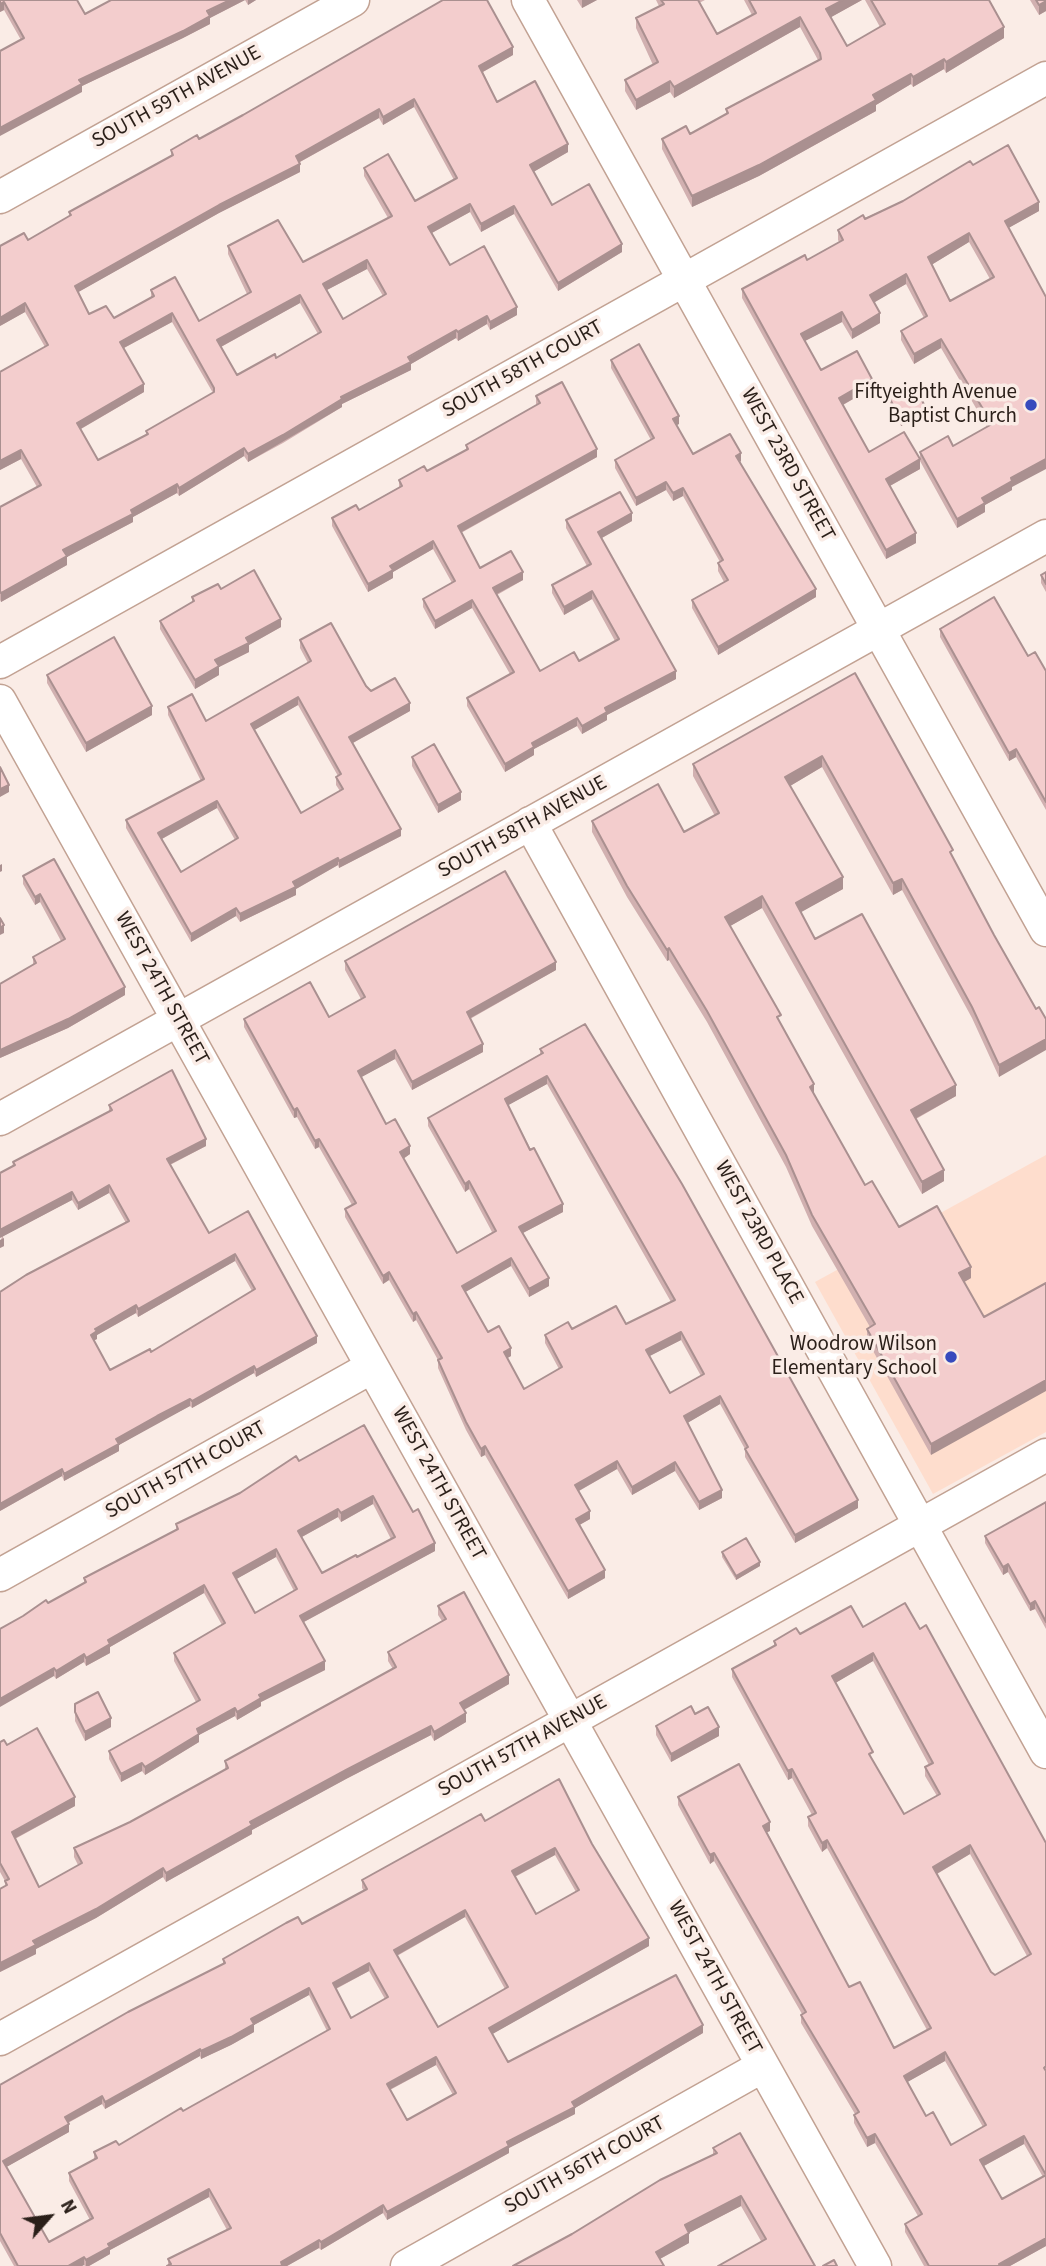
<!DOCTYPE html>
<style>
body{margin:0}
#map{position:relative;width:1046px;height:2266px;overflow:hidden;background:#faece6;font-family:"Source Sans 3",sans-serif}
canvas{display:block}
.north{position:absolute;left:14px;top:2182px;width:70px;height:70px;-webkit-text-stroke:5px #faece6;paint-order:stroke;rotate:62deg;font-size:19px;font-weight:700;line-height:28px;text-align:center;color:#2a1f19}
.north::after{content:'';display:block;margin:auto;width:24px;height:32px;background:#2a1f19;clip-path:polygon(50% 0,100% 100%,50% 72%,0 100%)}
</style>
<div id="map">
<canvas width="1046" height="2266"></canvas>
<div class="north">N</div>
</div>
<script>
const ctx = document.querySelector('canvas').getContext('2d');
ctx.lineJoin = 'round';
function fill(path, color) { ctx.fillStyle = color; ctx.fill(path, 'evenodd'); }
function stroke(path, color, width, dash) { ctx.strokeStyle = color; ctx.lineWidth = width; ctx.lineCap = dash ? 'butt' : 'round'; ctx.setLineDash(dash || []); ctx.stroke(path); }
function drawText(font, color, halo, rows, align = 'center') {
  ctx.font = font + ' "Source Sans 3",sans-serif'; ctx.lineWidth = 7; ctx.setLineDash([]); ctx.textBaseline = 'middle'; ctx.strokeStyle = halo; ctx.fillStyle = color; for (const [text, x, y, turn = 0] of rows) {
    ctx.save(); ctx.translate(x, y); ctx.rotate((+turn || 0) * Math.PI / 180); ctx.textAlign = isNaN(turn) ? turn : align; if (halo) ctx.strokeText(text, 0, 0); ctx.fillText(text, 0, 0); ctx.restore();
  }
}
fill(new Path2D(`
 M 1046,1155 L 1046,1432 L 933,1494 L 815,1282 Z`), '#feddcd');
const minor = new Path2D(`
 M 528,0 L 1046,930
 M 0,197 L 353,0
 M 0,662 L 1046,78
 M 0,701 L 875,2266
 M 530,823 L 1046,1752
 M 0,1119 L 1046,536
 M 0,1575 L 372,1367
 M 0,2039 L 1046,1455
 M 407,2266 L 763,2066`);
stroke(minor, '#c2a293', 35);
stroke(minor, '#fff', 32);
fill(new Path2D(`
 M 0,0 L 85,14 L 111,0 L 256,0 L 248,5 L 245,0 L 210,18 L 210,24 L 183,38 L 82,86 L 82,92 L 21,40 L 4,10 L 0,12 Z
 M 577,0 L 597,0 L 582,8 Z
 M 656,0 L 705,0 L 699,3 L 717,34 L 752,15 L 744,0 L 862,0 L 831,17 L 847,46 L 880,27 L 865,0 L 989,0 L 1004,38 L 946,73 L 944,69 L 913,87 L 911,84 L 876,105 L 876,111 L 759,176 L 692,207 L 662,149 L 662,139 L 690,134 L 726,114 L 726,109 L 818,60 L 800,27 L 674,98 L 670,92 L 636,110 L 625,91 L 625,80 L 653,65 L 636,28 L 636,18 L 659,6 Z
 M 1030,0 L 1046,0 L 1046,11 L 1039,15 Z
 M 513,55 L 483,72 L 497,102 L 568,152 L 533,172 L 552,205 L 622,252 L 558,291 L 514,214 L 481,232 L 470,212 L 432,233 L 450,265 L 517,315 L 490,330 L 487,324 L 458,341 L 456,338 L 411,364 L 411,370 L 342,404 L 342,407 L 283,443 L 248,462 L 244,456 L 179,496 L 177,493 L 133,517 L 133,522 L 67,557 L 67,565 L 1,602 L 0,600 L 0,507 L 37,487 L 21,459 L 0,470 L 0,372 L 45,347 L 25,312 L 0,326 L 69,217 L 69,212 L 171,156 L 171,150 L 199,139 ZM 414,107 L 454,180 L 415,201 L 364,168 L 364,176 L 388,218 L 303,262 L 228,246 L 228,254 L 247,294 L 199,321 L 151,290 L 151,298 L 114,318 L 89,314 L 78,292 L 219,213 L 300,172 L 300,162 L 379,118 L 383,125 ZM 367,269 L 383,296 L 343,319 L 327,290 ZM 300,303 L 318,334 L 276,358 L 237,375 L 221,347 ZM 172,322 L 213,393 L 146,431 L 146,435 L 98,460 L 81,429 L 144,392 L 124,348 Z
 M 973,165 L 1039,211 L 1008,228 L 1012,490 L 985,505 L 985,512 L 957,528 L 920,461 L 920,452 L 953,446 L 987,427 L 941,348 L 914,364 L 901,340 L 901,331 L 924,318 L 906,284 L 874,302 L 880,323 L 852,339 L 842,322 L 805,341 L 821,370 L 872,388 L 843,405 L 869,452 L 920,469 L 890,486 L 916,543 L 886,559 L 742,298 L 742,289 L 807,260 L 839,242 L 838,240 L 838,230 L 903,201 ZM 969,242 L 990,279 L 950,301 L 931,265 Z
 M 611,360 L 679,424 L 676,425 L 693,454 L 741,461 L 740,462 L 816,597 L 718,655 L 692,608 L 692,600 L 724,582 L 718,571 L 718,563 L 720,562 L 683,496 L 673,501 L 666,490 L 636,506 L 615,468 L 615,460 L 651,440 L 611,368 Z
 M 536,396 L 597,457 L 461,533 L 480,568 L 523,580 L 497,595 L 540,671 L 579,661 L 615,641 L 592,599 L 564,615 L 552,593 L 552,585 L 587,566 L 566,528 L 566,520 L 632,521 L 602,538 L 676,679 L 607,715 L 607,720 L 582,734 L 577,726 L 534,749 L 534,755 L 505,772 L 467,706 L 467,698 L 510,674 L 472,608 L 435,629 L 423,607 L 423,599 L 452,583 L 433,549 L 393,572 L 393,578 L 368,592 L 332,526 L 332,518 L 359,510 L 399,487 L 399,480 L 427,471 L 466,450 L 466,445 L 536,405 Z
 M 890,399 L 926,412 L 901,426 L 890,403 Z
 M 1046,572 L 1046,592 L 1041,583 L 1041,575 Z
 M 221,589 L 281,627 L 249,645 L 249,652 L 219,667 L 219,675 L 195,689 L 160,629 L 160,621 L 192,602 L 192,597 Z
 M 940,629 L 1028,656 L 1046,671 L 1046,810 L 1016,757 L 1009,761 L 940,637 Z
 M 300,640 L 371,691 L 410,711 L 353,743 L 401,836 L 339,868 L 338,865 L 296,889 L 296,895 L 240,922 L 236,916 L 191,942 L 126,828 L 126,820 L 201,781 L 168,715 L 168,707 L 206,721 L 308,663 L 300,648 ZM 298,705 L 338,776 L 336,777 L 336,785 L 340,791 L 301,813 L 254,730 ZM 217,808 L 235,840 L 181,872 L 162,839 Z
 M 855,673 L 994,935 L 1036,1009 L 999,1077 L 972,1018 L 902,890 L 893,895 L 822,767 L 790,786 L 843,889 L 800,912 L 815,939 L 956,1096 L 916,1119 L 944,1181 L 922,1194 L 762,908 L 730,926 L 781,1024 L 814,1096 L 865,1185 L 899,1227 L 971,1278 L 964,1282 L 931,1455 L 867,1340 L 867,1329 L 870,1327 L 812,1226 L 786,1167 L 707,1022 L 669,960 L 667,961 L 627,897 L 592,832 L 592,821 L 684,832 L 715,816 L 693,776 L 693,764 Z
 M 47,675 L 152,715 L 86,752 L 47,683 Z
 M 412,757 L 461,800 L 438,813 L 412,766 Z
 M 54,859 L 125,995 L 68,1028 L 0,1058 L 33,965 L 33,957 L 61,941 L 40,902 L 35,905 L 23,884 L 23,876 Z
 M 345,961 L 556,970 L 470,1019 L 483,1052 L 412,1090 L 395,1059 L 361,1077 L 386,1124 L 410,1154 L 403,1159 L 457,1253 L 492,1232 L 469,1189 L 465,1192 L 428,1126 L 428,1118 L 540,1054 L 540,1049 L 858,1508 L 795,1543 L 745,1457 L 745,1449 L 720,1404 L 687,1423 L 722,1498 L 699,1510 L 675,1471 L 632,1495 L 617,1469 L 579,1491 L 590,1519 L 579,1525 L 605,1578 L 568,1599 L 485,1455 L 481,1457 L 466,1430 L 438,1368 L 438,1360 L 416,1320 L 413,1322 L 389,1280 L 383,1284 L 345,1217 L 345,1209 L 352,1205 L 319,1147 L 315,1149 L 297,1117 L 294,1118 L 244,1027 L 244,1019 L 329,1017 L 361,999 L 345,970 ZM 547,1084 L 671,1302 L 626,1324 L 572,1329 L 545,1335 L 545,1343 L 559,1369 L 524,1389 L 507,1358 L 511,1356 L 488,1332 L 465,1292 L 511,1266 L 529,1297 L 549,1286 L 523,1233 L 563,1212 L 508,1105 ZM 681,1340 L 701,1376 L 670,1393 L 649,1356 Z
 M 109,1105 L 206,1146 L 170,1165 L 209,1233 L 248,1211 L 317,1343 L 256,1377 L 254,1373 L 192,1408 L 190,1406 L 157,1423 L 119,1445 L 119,1451 L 64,1481 L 62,1476 L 0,1511 L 0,1292 L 126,1223 L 109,1193 L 78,1210 L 72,1200 L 3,1236 L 4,1246 L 0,1248 L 13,1162 L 109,1112 ZM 235,1261 L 252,1291 L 151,1352 L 110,1370 L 94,1340 L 97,1339 L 97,1335 L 136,1313 L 138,1317 Z
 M 364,1425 L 435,1551 L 304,1622 L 325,1670 L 261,1702 L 261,1706 L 237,1720 L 235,1716 L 199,1735 L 199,1742 L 145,1775 L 142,1771 L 121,1782 L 109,1759 L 109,1751 L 196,1702 L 174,1661 L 174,1653 L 222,1625 L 204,1593 L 110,1647 L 110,1653 L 86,1666 L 84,1662 L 56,1679 L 54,1676 L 48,1603 L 84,1584 L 84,1578 L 176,1530 L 176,1524 L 240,1493 ZM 373,1504 L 391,1539 L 357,1557 L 322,1573 L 302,1537 L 338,1517 L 341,1522 ZM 276,1557 L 294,1591 L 255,1613 L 236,1579 Z
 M 1046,1502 L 1046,1629 L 1035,1609 L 1030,1611 L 1008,1572 L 1003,1575 L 985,1543 L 985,1536 Z
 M 722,1552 L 760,1566 L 736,1580 L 722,1557 Z
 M 438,1606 L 509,1684 L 464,1710 L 466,1722 L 434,1741 L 431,1735 L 346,1779 L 252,1830 L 252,1834 L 166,1882 L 163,1877 L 96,1918 L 36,1949 L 36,1954 L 0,1972 L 0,1889 L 5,1886 L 5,1881 L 0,1872 L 0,1742 L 7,1745 L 75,1806 L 15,1839 L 39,1887 L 78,1865 L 74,1857 L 74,1848 L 130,1822 L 225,1770 L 225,1761 L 393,1669 L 388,1661 L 388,1652 L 442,1621 L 438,1615 Z
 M 863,1627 L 920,1629 L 1046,1843 L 1046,2246 L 1010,2266 L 924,2266 L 905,2232 L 905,2224 L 918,2216 L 875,2143 L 867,2147 L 854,2123 L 854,2115 L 855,2114 L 801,2023 L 801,2015 L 802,2014 L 714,1861 L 710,1864 L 678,1805 L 678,1797 L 770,1831 L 767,1832 L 849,1987 L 894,2048 L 927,2030 L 827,1848 L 822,1852 L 808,1826 L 808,1817 L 812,1815 L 792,1778 L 788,1780 L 732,1677 L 732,1669 L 774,1646 L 774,1641 L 800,1634 ZM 873,1661 L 929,1765 L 925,1767 L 925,1776 L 937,1796 L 904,1814 L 873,1761 L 835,1683 ZM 970,1854 L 1027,1956 L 995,1975 L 991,1972 L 937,1874 ZM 945,2061 L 983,2127 L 951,2145 L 926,2116 L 907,2082 ZM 1024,2144 L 1043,2177 L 1002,2199 L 984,2166 Z
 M 75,1704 L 111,1727 L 85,1741 L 75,1721 Z
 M 695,1714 L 719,1736 L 671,1762 L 656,1735 L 656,1726 Z
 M 485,1821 L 592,1844 L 649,1946 L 492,2034 L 508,2062 L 703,2033 L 575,2108 L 575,2114 L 509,2148 L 509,2153 L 387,2220 L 383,2213 L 321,2250 L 319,2248 L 287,2266 L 167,2266 L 168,2265 L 168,2259 L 227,2230 L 209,2197 L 110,2250 L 110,2254 L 89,2266 L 85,2266 L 84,2265 L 82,2266 L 14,2266 L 0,2241 L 0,2085 L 223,1964 L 223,1959 L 302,1924 L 364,1891 L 362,1888 L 362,1880 ZM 555,1855 L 576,1892 L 536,1914 L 515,1877 ZM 465,1917 L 505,1989 L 438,2027 L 397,1956 ZM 369,1971 L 385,1999 L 351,2018 L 336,1989 ZM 309,1995 L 327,2031 L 183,2111 L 119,2145 L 94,2152 L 94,2160 L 69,2173 L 69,2181 L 90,2220 L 49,2242 L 6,2167 L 69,2132 L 68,2123 L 102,2104 L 105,2109 L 200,2056 L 201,2059 L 231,2045 L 254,2032 L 254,2025 ZM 436,2065 L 453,2095 L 407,2120 L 390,2090 Z
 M 713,2148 L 815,2266 L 761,2241 L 741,2206 L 689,2233 L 689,2243 L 660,2259 L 513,2266 L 713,2155 Z`), '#d1b0b0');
fill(new Path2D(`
 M 230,0 L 245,0 L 210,18 L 210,24 L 183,38 L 82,86 L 82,92 L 0,136 L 0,128 L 79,80 Z
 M 248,0 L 256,0 L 248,5 Z
 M 582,0 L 597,0 L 582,8 Z
 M 843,0 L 862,0 L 826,20 L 826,9 Z
 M 1046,1 L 1046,11 L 1039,15 L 1039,5 Z
 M 4,2 L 4,10 L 0,12 L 0,4 Z
 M 800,17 L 800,27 L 674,98 L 674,87 Z
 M 1004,27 L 1004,38 L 946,73 L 946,62 Z
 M 513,47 L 513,55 L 479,74 L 479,66 Z
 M 944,59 L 944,69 L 913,87 L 913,77 Z
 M 911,74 L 911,84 L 876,105 L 876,111 L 759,176 L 692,207 L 692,196 Z
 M 670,81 L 670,92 L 636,110 L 636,100 Z
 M 414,99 L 414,107 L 383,125 L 383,117 Z
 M 379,109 L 379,118 L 296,164 L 296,156 Z
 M 568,144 L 568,152 L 530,174 L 530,165 Z
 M 300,164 L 300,172 L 219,213 L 75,294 L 75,286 L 219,205 Z
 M 1039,202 L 1039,211 L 1005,230 L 1005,221 Z
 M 470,204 L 470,212 L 428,235 L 428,227 Z
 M 514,206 L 514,214 L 481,232 L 481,224 Z
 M 969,233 L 969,242 L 928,267 L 928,257 Z
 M 622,244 L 622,252 L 558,291 L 558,283 Z
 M 367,260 L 367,269 L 323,292 L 323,284 Z
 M 906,274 L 906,284 L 870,305 L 870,295 Z
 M 300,295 L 300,303 L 217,349 L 217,340 Z
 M 25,303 L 25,312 L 0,326 L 0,318 Z
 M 517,307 L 517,315 L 490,330 L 490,322 Z
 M 842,312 L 842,322 L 801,343 L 801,334 Z
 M 172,313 L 172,322 L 120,350 L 120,342 Z
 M 880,313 L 880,323 L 852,339 L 852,330 Z
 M 487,316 L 487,324 L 458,341 L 458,332 Z
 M 456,330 L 456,338 L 411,364 L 411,370 L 342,404 L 342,407 L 248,462 L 248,454 L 341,397 Z
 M 941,339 L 941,348 L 914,364 L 914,354 Z
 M 872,379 L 872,388 L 839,407 L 839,398 Z
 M 144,384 L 144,392 L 77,431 L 77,423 Z
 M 926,408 L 926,412 L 901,426 L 901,421 Z
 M 679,416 L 679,424 L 673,427 L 673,419 Z
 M 244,448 L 244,456 L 179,496 L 179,488 Z
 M 597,449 L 597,457 L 458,534 L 458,526 Z
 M 21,450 L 21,459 L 0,470 L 0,461 Z
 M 741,453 L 741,461 L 736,464 L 736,456 Z
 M 920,459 L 920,469 L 886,488 L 886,479 Z
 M 1046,459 L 1046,469 L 1012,487 L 1012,490 L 985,505 L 985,512 L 957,528 L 957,519 L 982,498 L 1011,478 Z
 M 666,482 L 666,490 L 636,506 L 636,498 Z
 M 177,484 L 177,493 L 133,517 L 133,522 L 67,557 L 67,565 L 1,602 L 1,593 L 63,550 Z
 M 683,488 L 683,496 L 673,501 L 673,493 Z
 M 632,513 L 632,521 L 598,540 L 598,532 Z
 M 916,533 L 916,543 L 886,559 L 886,550 Z
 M 433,541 L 433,549 L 393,572 L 393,578 L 368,592 L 368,584 L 390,566 Z
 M 523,572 L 523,580 L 493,596 L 493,588 Z
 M 816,589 L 816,597 L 718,655 L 718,647 Z
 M 592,591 L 592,599 L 564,615 L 564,607 Z
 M 472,600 L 472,608 L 435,629 L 435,621 Z
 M 281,619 L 281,627 L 249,645 L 249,652 L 219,667 L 219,675 L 195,689 L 195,680 L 215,660 L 246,638 Z
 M 676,671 L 676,679 L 607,715 L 607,720 L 582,734 L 582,726 L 605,708 Z
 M 298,697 L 298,705 L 251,732 L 251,724 Z
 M 410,703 L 410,711 L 349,745 L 349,737 Z
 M 152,706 L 152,715 L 86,752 L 86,743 Z
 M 577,718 L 577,726 L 534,749 L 534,755 L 505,772 L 505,764 L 532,743 Z
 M 1016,749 L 1016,757 L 1009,761 L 1009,753 Z
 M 822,756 L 822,767 L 785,789 L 785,777 Z
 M 9,785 L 9,792 L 0,797 L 0,789 Z
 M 461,792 L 461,800 L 438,813 L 438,805 Z
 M 217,801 L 217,808 L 158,841 L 158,833 Z
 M 401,829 L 401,836 L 339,868 L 339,861 Z
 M 338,858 L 338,865 L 296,889 L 296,895 L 240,922 L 240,914 L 293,882 Z
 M 2,864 L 2,871 L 0,872 L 0,865 Z
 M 843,877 L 843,889 L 796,915 L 796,903 Z
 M 902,879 L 902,890 L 893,895 L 893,883 Z
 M 40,894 L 40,902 L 35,905 L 35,897 Z
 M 762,896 L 762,908 L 725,929 L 725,917 Z
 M 236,908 L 236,916 L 191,942 L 191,934 Z
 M 4,925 L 4,933 L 0,935 L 0,928 Z
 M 669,948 L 669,960 L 667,961 L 667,950 Z
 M 556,962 L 556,970 L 467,1020 L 467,1012 Z
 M 125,987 L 125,995 L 68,1028 L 0,1058 L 0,1050 Z
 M 1046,1039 L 1046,1050 L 999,1077 L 999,1065 Z
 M 483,1044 L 483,1052 L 412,1090 L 412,1082 Z
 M 395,1050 L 395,1059 L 358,1079 L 358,1071 Z
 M 547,1076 L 547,1084 L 505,1107 L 505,1099 Z
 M 814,1084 L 814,1096 L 810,1087 Z
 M 956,1085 L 956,1096 L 911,1121 L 911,1110 Z
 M 297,1108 L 297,1117 L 294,1118 L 294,1110 Z
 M 206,1139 L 206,1146 L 167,1166 L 167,1159 Z
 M 319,1139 L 319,1147 L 315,1149 L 315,1141 Z
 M 410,1146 L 410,1154 L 400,1161 L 400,1152 Z
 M 944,1170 L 944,1181 L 922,1194 L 922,1182 Z
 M 469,1181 L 469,1189 L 465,1192 L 465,1184 Z
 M 109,1185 L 109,1193 L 78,1210 L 78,1203 Z
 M 72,1192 L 72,1200 L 0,1238 L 0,1230 Z
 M 563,1204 L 563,1212 L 519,1235 L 519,1227 Z
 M 4,1238 L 4,1246 L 0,1248 L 0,1240 Z
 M 235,1254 L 235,1261 L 138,1317 L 138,1309 Z
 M 511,1258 L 511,1266 L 462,1294 L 462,1286 Z
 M 971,1267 L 971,1278 L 959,1285 L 959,1273 Z
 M 389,1272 L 389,1280 L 383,1284 L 383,1276 Z
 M 549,1278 L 549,1286 L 529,1297 L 529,1289 Z
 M 136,1305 L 136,1313 L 97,1335 L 97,1339 L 91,1342 L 91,1335 L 95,1329 Z
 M 416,1312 L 416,1320 L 413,1322 L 413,1314 Z
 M 681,1332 L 681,1340 L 646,1358 L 646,1350 Z
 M 317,1336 L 317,1343 L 256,1377 L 256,1370 Z
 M 511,1348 L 511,1356 L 504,1360 L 504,1352 Z
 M 254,1366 L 254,1373 L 192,1408 L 192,1401 Z
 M 1046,1380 L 1046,1391 L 931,1455 L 931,1444 Z
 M 720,1396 L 720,1404 L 684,1425 L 684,1416 Z
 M 190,1399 L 190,1406 L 119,1445 L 119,1451 L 64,1481 L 64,1474 L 116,1439 L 157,1416 Z
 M 485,1446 L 485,1455 L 481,1457 L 481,1449 Z
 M 617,1461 L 617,1469 L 575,1493 L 575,1485 Z
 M 675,1462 L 675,1471 L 632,1495 L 632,1487 Z
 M 62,1469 L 62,1476 L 0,1511 L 0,1504 Z
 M 722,1490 L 722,1498 L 699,1510 L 699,1502 Z
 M 373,1496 L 373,1504 L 341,1522 L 341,1513 Z
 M 858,1500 L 858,1508 L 795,1543 L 795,1535 Z
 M 338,1509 L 338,1517 L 298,1539 L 298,1531 Z
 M 590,1511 L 590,1519 L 576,1527 L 576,1519 Z
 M 435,1543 L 435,1551 L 300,1624 L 300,1616 Z
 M 276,1549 L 276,1557 L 233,1581 L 233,1573 Z
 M 760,1562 L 760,1566 L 736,1580 L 736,1576 Z
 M 1008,1564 L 1008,1572 L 1003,1575 L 1003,1567 Z
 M 605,1570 L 605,1578 L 568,1599 L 568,1591 Z
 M 204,1585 L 204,1593 L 110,1647 L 110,1653 L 86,1666 L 86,1658 L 108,1640 Z
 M 1035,1601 L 1035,1609 L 1030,1611 L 1030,1604 Z
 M 873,1653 L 873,1661 L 832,1685 L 832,1676 Z
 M 84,1654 L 84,1662 L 56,1679 L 56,1671 Z
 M 325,1661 L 325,1670 L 261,1702 L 261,1706 L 237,1720 L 237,1712 L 259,1695 Z
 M 54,1668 L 54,1676 L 0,1707 L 0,1699 Z
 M 509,1675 L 509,1684 L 460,1712 L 460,1703 Z
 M 235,1708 L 235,1716 L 199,1735 L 199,1742 L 145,1775 L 145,1767 L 197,1729 Z
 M 466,1713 L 466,1722 L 434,1741 L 434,1732 Z
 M 111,1718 L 111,1727 L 85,1741 L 85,1732 Z
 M 431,1726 L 431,1735 L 346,1779 L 252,1830 L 252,1834 L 166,1882 L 166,1873 L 250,1822 L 346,1770 Z
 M 719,1727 L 719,1736 L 671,1762 L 671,1754 Z
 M 142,1763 L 142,1771 L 121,1782 L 121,1774 Z
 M 792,1769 L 792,1778 L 788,1780 L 788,1771 Z
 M 75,1797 L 75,1806 L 12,1840 L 12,1832 Z
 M 770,1822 L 770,1831 L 763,1834 L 763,1826 Z
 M 827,1840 L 827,1848 L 822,1852 L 822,1843 Z
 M 970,1845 L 970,1854 L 933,1876 L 933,1867 Z
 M 555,1848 L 555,1855 L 512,1878 L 512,1871 Z
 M 714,1853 L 714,1861 L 710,1864 L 710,1855 Z
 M 163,1868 L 163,1877 L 96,1918 L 36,1949 L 36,1954 L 0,1972 L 0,1963 L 33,1941 Z
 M 465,1910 L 465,1917 L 394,1957 L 394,1950 Z
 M 649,1938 L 649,1946 L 489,2036 L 489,2028 Z
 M 369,1963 L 369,1971 L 333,1990 L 333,1983 Z
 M 309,1988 L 309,1995 L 254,2025 L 254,2032 L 231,2045 L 201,2059 L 201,2051 L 251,2019 Z
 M 703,2025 L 703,2033 L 575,2108 L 575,2114 L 509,2148 L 509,2153 L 387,2220 L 387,2212 Z
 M 200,2049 L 200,2056 L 105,2109 L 105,2102 Z
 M 945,2052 L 945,2061 L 904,2084 L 904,2076 Z
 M 436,2057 L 436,2065 L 387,2091 L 387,2084 Z
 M 102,2096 L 102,2104 L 65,2124 L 65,2117 Z
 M 69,2124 L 69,2132 L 3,2169 L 3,2161 Z
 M 875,2134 L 875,2143 L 867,2147 L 867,2138 Z
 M 1024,2136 L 1024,2144 L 980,2168 L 980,2160 Z
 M 209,2189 L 209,2197 L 110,2250 L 110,2254 L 89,2266 L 86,2266 L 86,2260 L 108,2244 Z
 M 741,2196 L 741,2206 L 685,2235 L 685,2225 Z
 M 383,2205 L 383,2213 L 321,2250 L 321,2242 Z
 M 689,2233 L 689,2243 L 656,2261 L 656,2252 Z
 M 1046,2238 L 1046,2246 L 1010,2266 L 999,2266 L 999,2264 Z
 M 319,2240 L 319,2248 L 287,2266 L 281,2266 L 281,2262 Z
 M 84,2257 L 84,2265 L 82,2266 L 68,2266 Z`), '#aa9090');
const building = new Path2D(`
 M 0,0 L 77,0 L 85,14 L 111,0 L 230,0 L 207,11 L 210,16 L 183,31 L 79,80 L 82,84 L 0,128 L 0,51 L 24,38 L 4,2 L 0,4 Z
 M 443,0 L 487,0 L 513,47 L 479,66 L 497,102 L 535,81 L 568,144 L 530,165 L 552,205 L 589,184 L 622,244 L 558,283 L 514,206 L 481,224 L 470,204 L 428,227 L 450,265 L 484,246 L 517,307 L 490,322 L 487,316 L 458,332 L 456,330 L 408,357 L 411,362 L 341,397 L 342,399 L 283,435 L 248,454 L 244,448 L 179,488 L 177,484 L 131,510 L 133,514 L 63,550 L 67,556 L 1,593 L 0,591 L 0,507 L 41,485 L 21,450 L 0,461 L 0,372 L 48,345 L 25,303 L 0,318 L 0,246 L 24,233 L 28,240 L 71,215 L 69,212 L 173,155 L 171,150 L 197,135 L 199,139 L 243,115 ZM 414,99 L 457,178 L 415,201 L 388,154 L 364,168 L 392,216 L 303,262 L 278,220 L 228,246 L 251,292 L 199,321 L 175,277 L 151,290 L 154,296 L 114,318 L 106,306 L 89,314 L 75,286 L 219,205 L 300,164 L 296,156 L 379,109 L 383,117 ZM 367,260 L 386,294 L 343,319 L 323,284 ZM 300,295 L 321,332 L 276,358 L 275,354 L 237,375 L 217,340 ZM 172,313 L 214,388 L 214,392 L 146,431 L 148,434 L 98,460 L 77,423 L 144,384 L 120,342 Z
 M 661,0 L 698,0 L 717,34 L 756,13 L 749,0 L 843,0 L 826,9 L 847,46 L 885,24 L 871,0 L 989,0 L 1004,27 L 946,62 L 944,59 L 913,77 L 911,74 L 873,95 L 876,100 L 759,165 L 692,196 L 662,139 L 686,126 L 690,134 L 728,113 L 726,109 L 821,59 L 820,53 L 800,17 L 674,87 L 670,81 L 636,100 L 625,80 L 658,62 L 636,18 L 664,4 Z
 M 1036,0 L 1046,0 L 1046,1 L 1039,5 Z
 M 1008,145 L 1039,202 L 1005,221 L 1046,297 L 1046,459 L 1011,478 L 1012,481 L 982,498 L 985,503 L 957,519 L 920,452 L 948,436 L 953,446 L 992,424 L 941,339 L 914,354 L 901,331 L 927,316 L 906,274 L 870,295 L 880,313 L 852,330 L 842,312 L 801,334 L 821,370 L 857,351 L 872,379 L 839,398 L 869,452 L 904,432 L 920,459 L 886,479 L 916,533 L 886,550 L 742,289 L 805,255 L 807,260 L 843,240 L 838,230 L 863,215 L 865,219 L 903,201 L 970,161 L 973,165 ZM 969,233 L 994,277 L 950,301 L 928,257 Z
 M 639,344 L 679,416 L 673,419 L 693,454 L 730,434 L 741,453 L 736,456 L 816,589 L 718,647 L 692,600 L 728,580 L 718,563 L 723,560 L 683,488 L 673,493 L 666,482 L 636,498 L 615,460 L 654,438 L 611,360 Z
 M 562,382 L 597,449 L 458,526 L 480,568 L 511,551 L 523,572 L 493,588 L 540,671 L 574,652 L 579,661 L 619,639 L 592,591 L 564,607 L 552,585 L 591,564 L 566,520 L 620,492 L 632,513 L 598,532 L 676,671 L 605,708 L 607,712 L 582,726 L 577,718 L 532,743 L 534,747 L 505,764 L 467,698 L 514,672 L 472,600 L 435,621 L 423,599 L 455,581 L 433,541 L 390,566 L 393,570 L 368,584 L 332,518 L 356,505 L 359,510 L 402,486 L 399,480 L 424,466 L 427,471 L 468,449 L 466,445 L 540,403 L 536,396 Z
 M 914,386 L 926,408 L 901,421 L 890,399 Z
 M 254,570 L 281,619 L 246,638 L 249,643 L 215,660 L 219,666 L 195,680 L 160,621 L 194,601 L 192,597 L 218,584 L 221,589 Z
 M 1046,572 L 1046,584 L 1041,575 Z
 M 994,597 L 1028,656 L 1035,652 L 1046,671 L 1046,802 L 1016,749 L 1009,753 L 940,629 Z
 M 331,623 L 366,686 L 371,691 L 395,678 L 410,703 L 349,737 L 401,829 L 339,861 L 338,858 L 293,882 L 296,887 L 240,914 L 236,908 L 191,934 L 126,820 L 204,779 L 168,707 L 192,694 L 206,721 L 311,661 L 300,640 ZM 298,697 L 341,774 L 336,777 L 343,789 L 301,813 L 251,724 ZM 217,801 L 238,838 L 181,872 L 158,833 Z
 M 114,637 L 152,706 L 86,743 L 47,675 Z
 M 855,673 L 953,850 L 950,852 L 994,935 L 1036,1009 L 1039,1007 L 1046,1019 L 1046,1039 L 999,1065 L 972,1007 L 902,879 L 893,883 L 822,756 L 785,777 L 843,877 L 796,903 L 815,939 L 862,914 L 956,1085 L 911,1110 L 944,1170 L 922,1182 L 762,896 L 725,917 L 781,1015 L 777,1017 L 814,1084 L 810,1087 L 865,1185 L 872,1181 L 899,1227 L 937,1206 L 971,1267 L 959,1273 L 984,1317 L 1046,1283 L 1046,1380 L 931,1444 L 867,1329 L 875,1324 L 812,1215 L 786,1155 L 707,1011 L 669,948 L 667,950 L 627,886 L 592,821 L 658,784 L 684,832 L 719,813 L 693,764 Z
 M 434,744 L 461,792 L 438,805 L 412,757 Z
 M 0,767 L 9,785 L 0,789 Z
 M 54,859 L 125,987 L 68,1019 L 0,1050 L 0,984 L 36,963 L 33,957 L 65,939 L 40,894 L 35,897 L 23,876 Z
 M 505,871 L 556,962 L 467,1012 L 483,1044 L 412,1082 L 395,1050 L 358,1071 L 386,1124 L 395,1119 L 410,1146 L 400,1152 L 457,1253 L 496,1231 L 469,1181 L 465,1184 L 428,1118 L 543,1053 L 540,1049 L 585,1024 L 682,1184 L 858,1500 L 795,1535 L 745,1449 L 748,1447 L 720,1396 L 684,1416 L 722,1490 L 699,1502 L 675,1462 L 632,1487 L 617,1461 L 575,1485 L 590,1511 L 576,1519 L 605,1570 L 568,1591 L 485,1446 L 481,1449 L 466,1422 L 438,1360 L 442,1358 L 416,1312 L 413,1314 L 389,1272 L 383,1276 L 345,1209 L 356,1203 L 319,1139 L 315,1141 L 297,1108 L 294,1110 L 244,1019 L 310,982 L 329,1017 L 365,997 L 345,961 ZM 547,1076 L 675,1300 L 626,1324 L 616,1306 L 572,1329 L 568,1322 L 545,1335 L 562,1367 L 524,1389 L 504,1352 L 511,1348 L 499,1326 L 488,1332 L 462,1286 L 511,1258 L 529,1289 L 549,1278 L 519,1227 L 563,1204 L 534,1148 L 530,1150 L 505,1099 ZM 681,1332 L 704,1374 L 670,1393 L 646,1350 Z
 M 0,918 L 4,925 L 0,928 Z
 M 172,1070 L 206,1139 L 167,1159 L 209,1233 L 248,1211 L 317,1336 L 256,1370 L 254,1366 L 192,1401 L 190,1399 L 157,1416 L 116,1439 L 119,1444 L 64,1474 L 62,1469 L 0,1504 L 0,1292 L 26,1275 L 129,1221 L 109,1185 L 78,1203 L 72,1192 L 0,1230 L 0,1173 L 15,1165 L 13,1162 L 112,1110 L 109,1105 ZM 235,1254 L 255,1289 L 151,1352 L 150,1349 L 110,1370 L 91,1335 L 97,1331 L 95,1329 L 136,1305 L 138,1309 Z
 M 364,1425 L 413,1512 L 418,1509 L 435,1543 L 300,1616 L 325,1661 L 259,1695 L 261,1698 L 237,1712 L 235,1708 L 197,1729 L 199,1734 L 145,1767 L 142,1763 L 121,1774 L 109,1751 L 200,1700 L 174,1653 L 225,1623 L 204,1585 L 108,1640 L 110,1644 L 86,1658 L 84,1654 L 56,1671 L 54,1668 L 0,1699 L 0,1629 L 23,1616 L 46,1600 L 48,1603 L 86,1582 L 84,1578 L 178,1529 L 176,1524 L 240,1493 L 296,1456 L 299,1461 ZM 373,1496 L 395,1537 L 357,1557 L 356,1555 L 322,1573 L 298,1531 L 338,1509 L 341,1513 ZM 276,1549 L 297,1589 L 255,1613 L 233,1573 Z
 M 1046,1502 L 1046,1622 L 1035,1601 L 1030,1604 L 1008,1564 L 1003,1567 L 985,1536 Z
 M 746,1538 L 760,1562 L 736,1576 L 722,1552 Z
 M 464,1592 L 509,1675 L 460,1703 L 466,1713 L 434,1732 L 431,1726 L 346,1770 L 250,1822 L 252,1825 L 166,1873 L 163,1868 L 96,1909 L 33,1941 L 36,1945 L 0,1963 L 0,1889 L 7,1885 L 5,1881 L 9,1879 L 0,1863 L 0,1742 L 4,1740 L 7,1745 L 37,1728 L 75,1797 L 12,1832 L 39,1887 L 82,1863 L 74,1848 L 130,1822 L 228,1768 L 225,1761 L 396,1667 L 388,1652 L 446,1619 L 438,1606 Z
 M 905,1603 L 920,1629 L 926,1625 L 1046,1843 L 1046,2066 L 1044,2068 L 1046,2071 L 1046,2175 L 1024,2136 L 980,2160 L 1002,2199 L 1046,2175 L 1046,2238 L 999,2264 L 1000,2266 L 929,2266 L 905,2224 L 922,2214 L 875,2134 L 867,2138 L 854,2115 L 859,2112 L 801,2015 L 806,2012 L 714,1853 L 710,1855 L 678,1797 L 739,1764 L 770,1822 L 763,1826 L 849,1987 L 860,1982 L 894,2048 L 931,2028 L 827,1840 L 822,1843 L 808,1817 L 816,1813 L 792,1769 L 788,1771 L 732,1669 L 776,1645 L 774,1641 L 796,1628 L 800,1634 L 851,1606 L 863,1627 ZM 873,1653 L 933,1763 L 925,1767 L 940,1794 L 904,1814 L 869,1754 L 873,1752 L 832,1676 ZM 970,1845 L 1031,1954 L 995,1975 L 991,1972 L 933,1867 ZM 945,2052 L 986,2125 L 951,2145 L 933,2112 L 926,2116 L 904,2076 Z
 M 98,1692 L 111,1718 L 85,1732 L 75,1712 L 75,1704 Z
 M 691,1706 L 695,1714 L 708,1707 L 719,1727 L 671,1754 L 656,1726 Z
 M 559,1779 L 592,1844 L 649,1938 L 489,2028 L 508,2062 L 676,1975 L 703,2025 L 572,2102 L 575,2107 L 507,2142 L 509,2146 L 387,2212 L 383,2205 L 321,2242 L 319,2240 L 281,2262 L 282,2265 L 281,2266 L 167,2266 L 171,2264 L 168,2259 L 231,2228 L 209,2189 L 108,2244 L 110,2247 L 86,2260 L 84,2257 L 68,2266 L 18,2266 L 0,2233 L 0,2085 L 128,2012 L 225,1963 L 223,1959 L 286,1923 L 298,1917 L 302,1924 L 367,1889 L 362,1880 L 481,1814 L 485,1821 ZM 555,1848 L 579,1890 L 536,1914 L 512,1871 ZM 465,1910 L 508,1987 L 438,2027 L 394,1950 ZM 369,1963 L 388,1997 L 351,2018 L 333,1983 ZM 309,1988 L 330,2029 L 183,2111 L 181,2108 L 119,2145 L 116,2141 L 94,2152 L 97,2158 L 69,2173 L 93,2218 L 49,2242 L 3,2161 L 69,2124 L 65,2117 L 102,2096 L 105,2102 L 200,2049 L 201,2051 L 231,2037 L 254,2024 L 251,2019 ZM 436,2057 L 456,2093 L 407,2120 L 387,2084 Z
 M 740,2133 L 815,2266 L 718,2266 L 766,2239 L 741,2196 L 685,2225 L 689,2233 L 656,2252 L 664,2266 L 513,2266 L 572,2234 L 660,2180 L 717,2153 L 713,2148 Z
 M 834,2260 L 837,2266 L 823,2266 Z`);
fill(building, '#f3cdcd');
stroke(building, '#aa9090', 2);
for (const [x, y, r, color] of [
 [1031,405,7,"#374abd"],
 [951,1357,7,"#374abd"]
]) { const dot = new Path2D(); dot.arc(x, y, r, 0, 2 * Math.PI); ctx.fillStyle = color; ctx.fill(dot); stroke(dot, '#faece6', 2.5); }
drawText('21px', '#2a1f19', '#faece6', [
 ["SOUTH 59TH AVENUE",177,98,-29],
 ["SOUTH 58TH COURT",523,370,-29],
 ["WEST 23RD STREET",787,465,61],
 ["SOUTH 58TH AVENUE",523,828,-29],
 ["WEST 24TH STREET",161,989,61],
 ["WEST 23RD PLACE",758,1233,61],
 ["SOUTH 57TH COURT",186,1471,-29],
 ["WEST 24TH STREET",438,1484,61],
 ["SOUTH 57TH AVENUE",523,1747,-29],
 ["WEST 24TH STREET",714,1978,61],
 ["SOUTH 56TH COURT",585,2166,-29]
]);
drawText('21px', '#2a1f19', '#faece6', [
 ["Fiftyeighth Avenue",1017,393],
 ["Baptist Church",1017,417],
 ["Woodrow Wilson",937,1345],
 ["Elementary School",937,1369]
], 'right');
</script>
